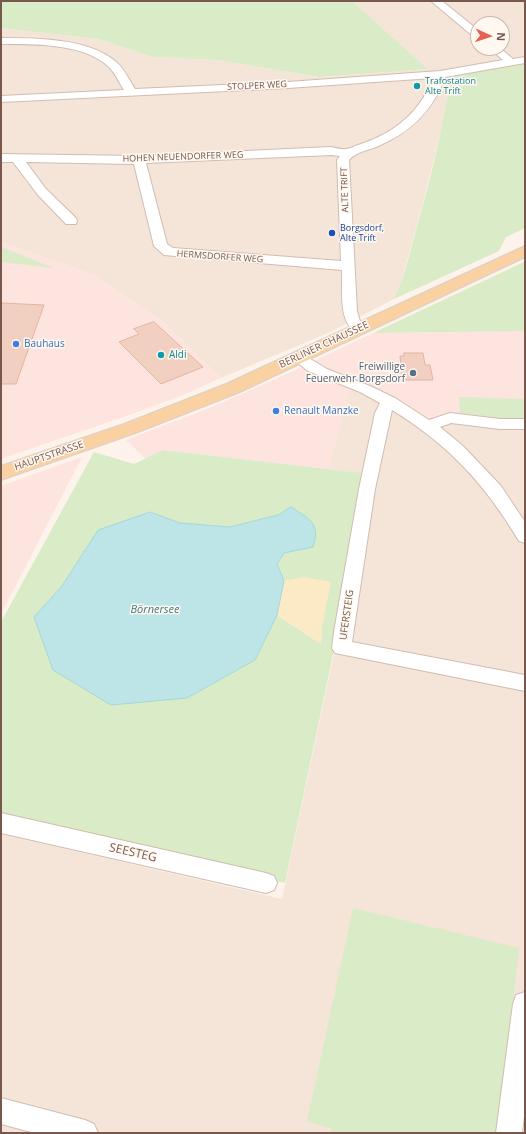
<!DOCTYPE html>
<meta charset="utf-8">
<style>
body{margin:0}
#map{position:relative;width:526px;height:1134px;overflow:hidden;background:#fdf3ea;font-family:"Open Sans",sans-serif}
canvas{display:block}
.frame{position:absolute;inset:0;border:2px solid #78574c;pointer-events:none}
.north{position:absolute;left:470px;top:16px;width:40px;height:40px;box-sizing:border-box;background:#fff8f1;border:1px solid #c9b8af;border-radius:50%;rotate:93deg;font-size:11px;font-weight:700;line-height:16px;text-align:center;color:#78574c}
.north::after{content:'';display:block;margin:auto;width:14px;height:18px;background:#e66250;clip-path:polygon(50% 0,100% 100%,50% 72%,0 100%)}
</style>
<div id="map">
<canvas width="526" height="1134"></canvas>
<div class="frame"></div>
<div class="north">N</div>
</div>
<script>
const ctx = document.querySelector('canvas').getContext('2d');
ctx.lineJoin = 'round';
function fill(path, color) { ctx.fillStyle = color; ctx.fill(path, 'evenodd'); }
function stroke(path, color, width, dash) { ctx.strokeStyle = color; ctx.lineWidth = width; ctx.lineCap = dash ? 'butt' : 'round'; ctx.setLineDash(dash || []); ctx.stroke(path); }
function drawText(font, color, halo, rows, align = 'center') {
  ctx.font = font + ' "Open Sans",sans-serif'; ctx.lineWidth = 3; ctx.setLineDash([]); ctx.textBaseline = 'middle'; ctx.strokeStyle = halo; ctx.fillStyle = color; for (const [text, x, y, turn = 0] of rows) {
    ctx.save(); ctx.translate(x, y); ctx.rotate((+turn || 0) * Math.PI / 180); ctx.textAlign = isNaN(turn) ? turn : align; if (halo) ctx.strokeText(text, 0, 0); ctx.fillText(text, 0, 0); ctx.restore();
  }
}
fill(new Path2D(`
 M 352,1 L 525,1 L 525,63 L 451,77 L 445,115 L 422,206 L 400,286 L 394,299 L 328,333 L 221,378 L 162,321 L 94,275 L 1,242 L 1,28 L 98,39 L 152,57 L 217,60 L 319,77 L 428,69 ZM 478,24 L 502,24 L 502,48 L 478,48 Z
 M 350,389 L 379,402 L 525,428 L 525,1133 L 1,1133 L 1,834 L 282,899 L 336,644 L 376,475 L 328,469 Z`), '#f4e5d8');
fill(new Path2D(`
 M 1,242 L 94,275 L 162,321 L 221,378 L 183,395 L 129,415 L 1,459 Z
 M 514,331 L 525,331 L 525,399 L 459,398 L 462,422 L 398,414 L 379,402 L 350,390 L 328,469 L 163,450 L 146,459 L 126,440 L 212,407 L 289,373 L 373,333 Z
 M 82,457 L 1,614 L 1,615 L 1,486 Z`), '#fde4de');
fill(new Path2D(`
 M 1,1 L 352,1 L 428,69 L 319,77 L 217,60 L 152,57 L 98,39 L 1,28 Z
 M 525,63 L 525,228 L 506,237 L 499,251 L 394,299 C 405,276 410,251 417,226 C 431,177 443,127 451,76 Z
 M 1,247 L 54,268 L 1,262 Z
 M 525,262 L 525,331 L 373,333 L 524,262 Z
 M 459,397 L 525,399 L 525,418 L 502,419 L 460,413 Z
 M 163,450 L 371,474 L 285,883 L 1,817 L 1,622 L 94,452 L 134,464 ZM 291,507 L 313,547 L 284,553 L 277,564 L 284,581 L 305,577 L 322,627 L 321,644 L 277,615 L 255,660 L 187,698 L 111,705 L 34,617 L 62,586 L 98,530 L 150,512 L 180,523 L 230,527 L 278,515 Z
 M 353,908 L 519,948 L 499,1133 L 331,1133 L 331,1128 L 307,1122 Z`), '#daebc7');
fill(new Path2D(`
 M 305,577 L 331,582 L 322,627 L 321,644 L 277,615 L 284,581 Z`), '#fbeac5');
const water = new Path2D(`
 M 291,507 C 309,519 321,523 313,547 L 284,553 L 277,564 L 284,581 L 277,615 L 255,660 L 187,698 L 111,705 L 53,670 L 34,617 L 62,586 L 98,530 L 150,512 L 180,523 L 230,527 L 278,515 Z`);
fill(water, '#bde5e7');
stroke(water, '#a4d6d9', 1);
const building = new Path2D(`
 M 1,303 L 44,305 L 16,384 L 1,384 Z
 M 154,322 L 203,367 L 161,384 L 119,342 L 139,334 L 134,329 Z
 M 404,353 L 423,353 L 425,365 L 430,365 L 433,380 L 395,380 L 394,365 L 401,365 L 400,356 L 404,356 Z`);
fill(building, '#f2d0c1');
stroke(building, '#e5b4a1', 1);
const minor = new Path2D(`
 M 431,1 L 442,1 L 478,30 L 478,38 L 474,37 Z
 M 1,38 C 35,38 88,38 115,61 C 124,68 129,80 135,89 L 288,82 L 440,71 L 503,60 L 489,48 L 500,48 L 513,59 L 525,57 L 525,63 L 445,77 C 433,111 410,133 376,147 C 366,151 356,152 349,160 L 357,311 L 360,321 L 366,328 L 364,331 L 359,332 C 337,327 343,288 342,270 L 164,255 L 154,246 L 134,164 L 26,162 L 46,189 L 76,218 L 77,221 L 76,224 L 66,224 L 38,195 L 13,162 L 1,162 L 1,154 L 139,156 L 331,147 C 336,148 342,150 346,149 C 350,149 354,146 358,145 C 393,134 420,113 433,78 L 288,88 L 1,102 L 1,96 L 124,90 C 119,82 115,73 109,67 C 84,43 33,44 1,44 ZM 331,155 L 340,156 L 337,160 L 341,261 L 173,248 L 167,244 L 146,163 Z
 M 297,352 L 302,354 L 327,369 L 370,386 L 395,398 L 429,420 L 450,413 L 500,419 L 525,419 L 525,429 L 500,429 L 451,423 L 440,427 L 463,446 L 501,486 L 525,522 L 525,543 L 519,541 C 485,484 449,445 392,410 L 375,489 L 352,642 L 525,675 L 525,691 L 335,653 L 332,648 L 334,632 L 359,489 L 375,413 L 380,403 L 360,392 L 308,371 L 290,357 L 292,354 Z
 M 1,813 L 266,873 L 274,876 L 277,883 L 274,890 L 266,893 L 1,833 Z
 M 525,992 L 525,1108 L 522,1133 L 496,1133 L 513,1004 L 516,995 Z
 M 1,1098 L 85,1120 L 94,1124 L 98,1133 L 35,1133 L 1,1124 Z`);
const major = new Path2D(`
 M 525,246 L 525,257 L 240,392 L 138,432 L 1,480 L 1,466 L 124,424 L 226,384 Z`);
stroke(minor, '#d2bcb1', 2);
stroke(major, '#d9d0cd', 2);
fill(minor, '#fff');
fill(major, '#fad1a3');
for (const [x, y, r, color] of [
 [417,86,4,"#0f9aa8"],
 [332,233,4,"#1a4fb4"],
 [16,344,4,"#3f7fe0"],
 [161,355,4,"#0f9aa8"],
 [413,373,4,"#5c6f8a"],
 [276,411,4,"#3f7fe0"]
]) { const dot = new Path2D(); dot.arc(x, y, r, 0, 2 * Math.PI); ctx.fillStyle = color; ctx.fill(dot); stroke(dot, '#fff8f1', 1.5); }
drawText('9px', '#0d838f', '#fff8f1', [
 ["Trafostation",425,81],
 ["Alte Trift",425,91]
], 'left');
drawText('9px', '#78574c', '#fff8f1', [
 ["STOLPER WEG",257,86,-3],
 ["HOHEN NEUENDORFER WEG",183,157,-2],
 ["ALTE TRIFT",345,190,-92],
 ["HERMSDORFER WEG",220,257,4]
]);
drawText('9px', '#164399', '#fff8f1', [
 ["Borgsdorf,",340,228],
 ["Alte Trift",340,238]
], 'left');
drawText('10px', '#366cbe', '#fff8f1', [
 ["Bauhaus",24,344],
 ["Renault Manzke",284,411]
], 'left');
drawText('10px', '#78574c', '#fff8f1', [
 ["BERLINER CHAUSSEE",324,345,-25],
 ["HAUPTSTRASSE",49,456,-19],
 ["UFERSTEIG",347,615,-82]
]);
drawText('10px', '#0d838f', '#fff8f1', [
 ["Aldi",169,355]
], 'left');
drawText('10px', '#4e5e75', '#fff8f1', [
 ["Freiwillige",405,367],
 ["Feuerwehr Borgsdorf",405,379]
], 'right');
drawText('italic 11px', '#40797d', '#fff8f1', [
 ["Börnersee",155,610]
]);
drawText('12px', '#78574c', '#fff8f1', [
 ["SEESTEG",133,853,13]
]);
</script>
